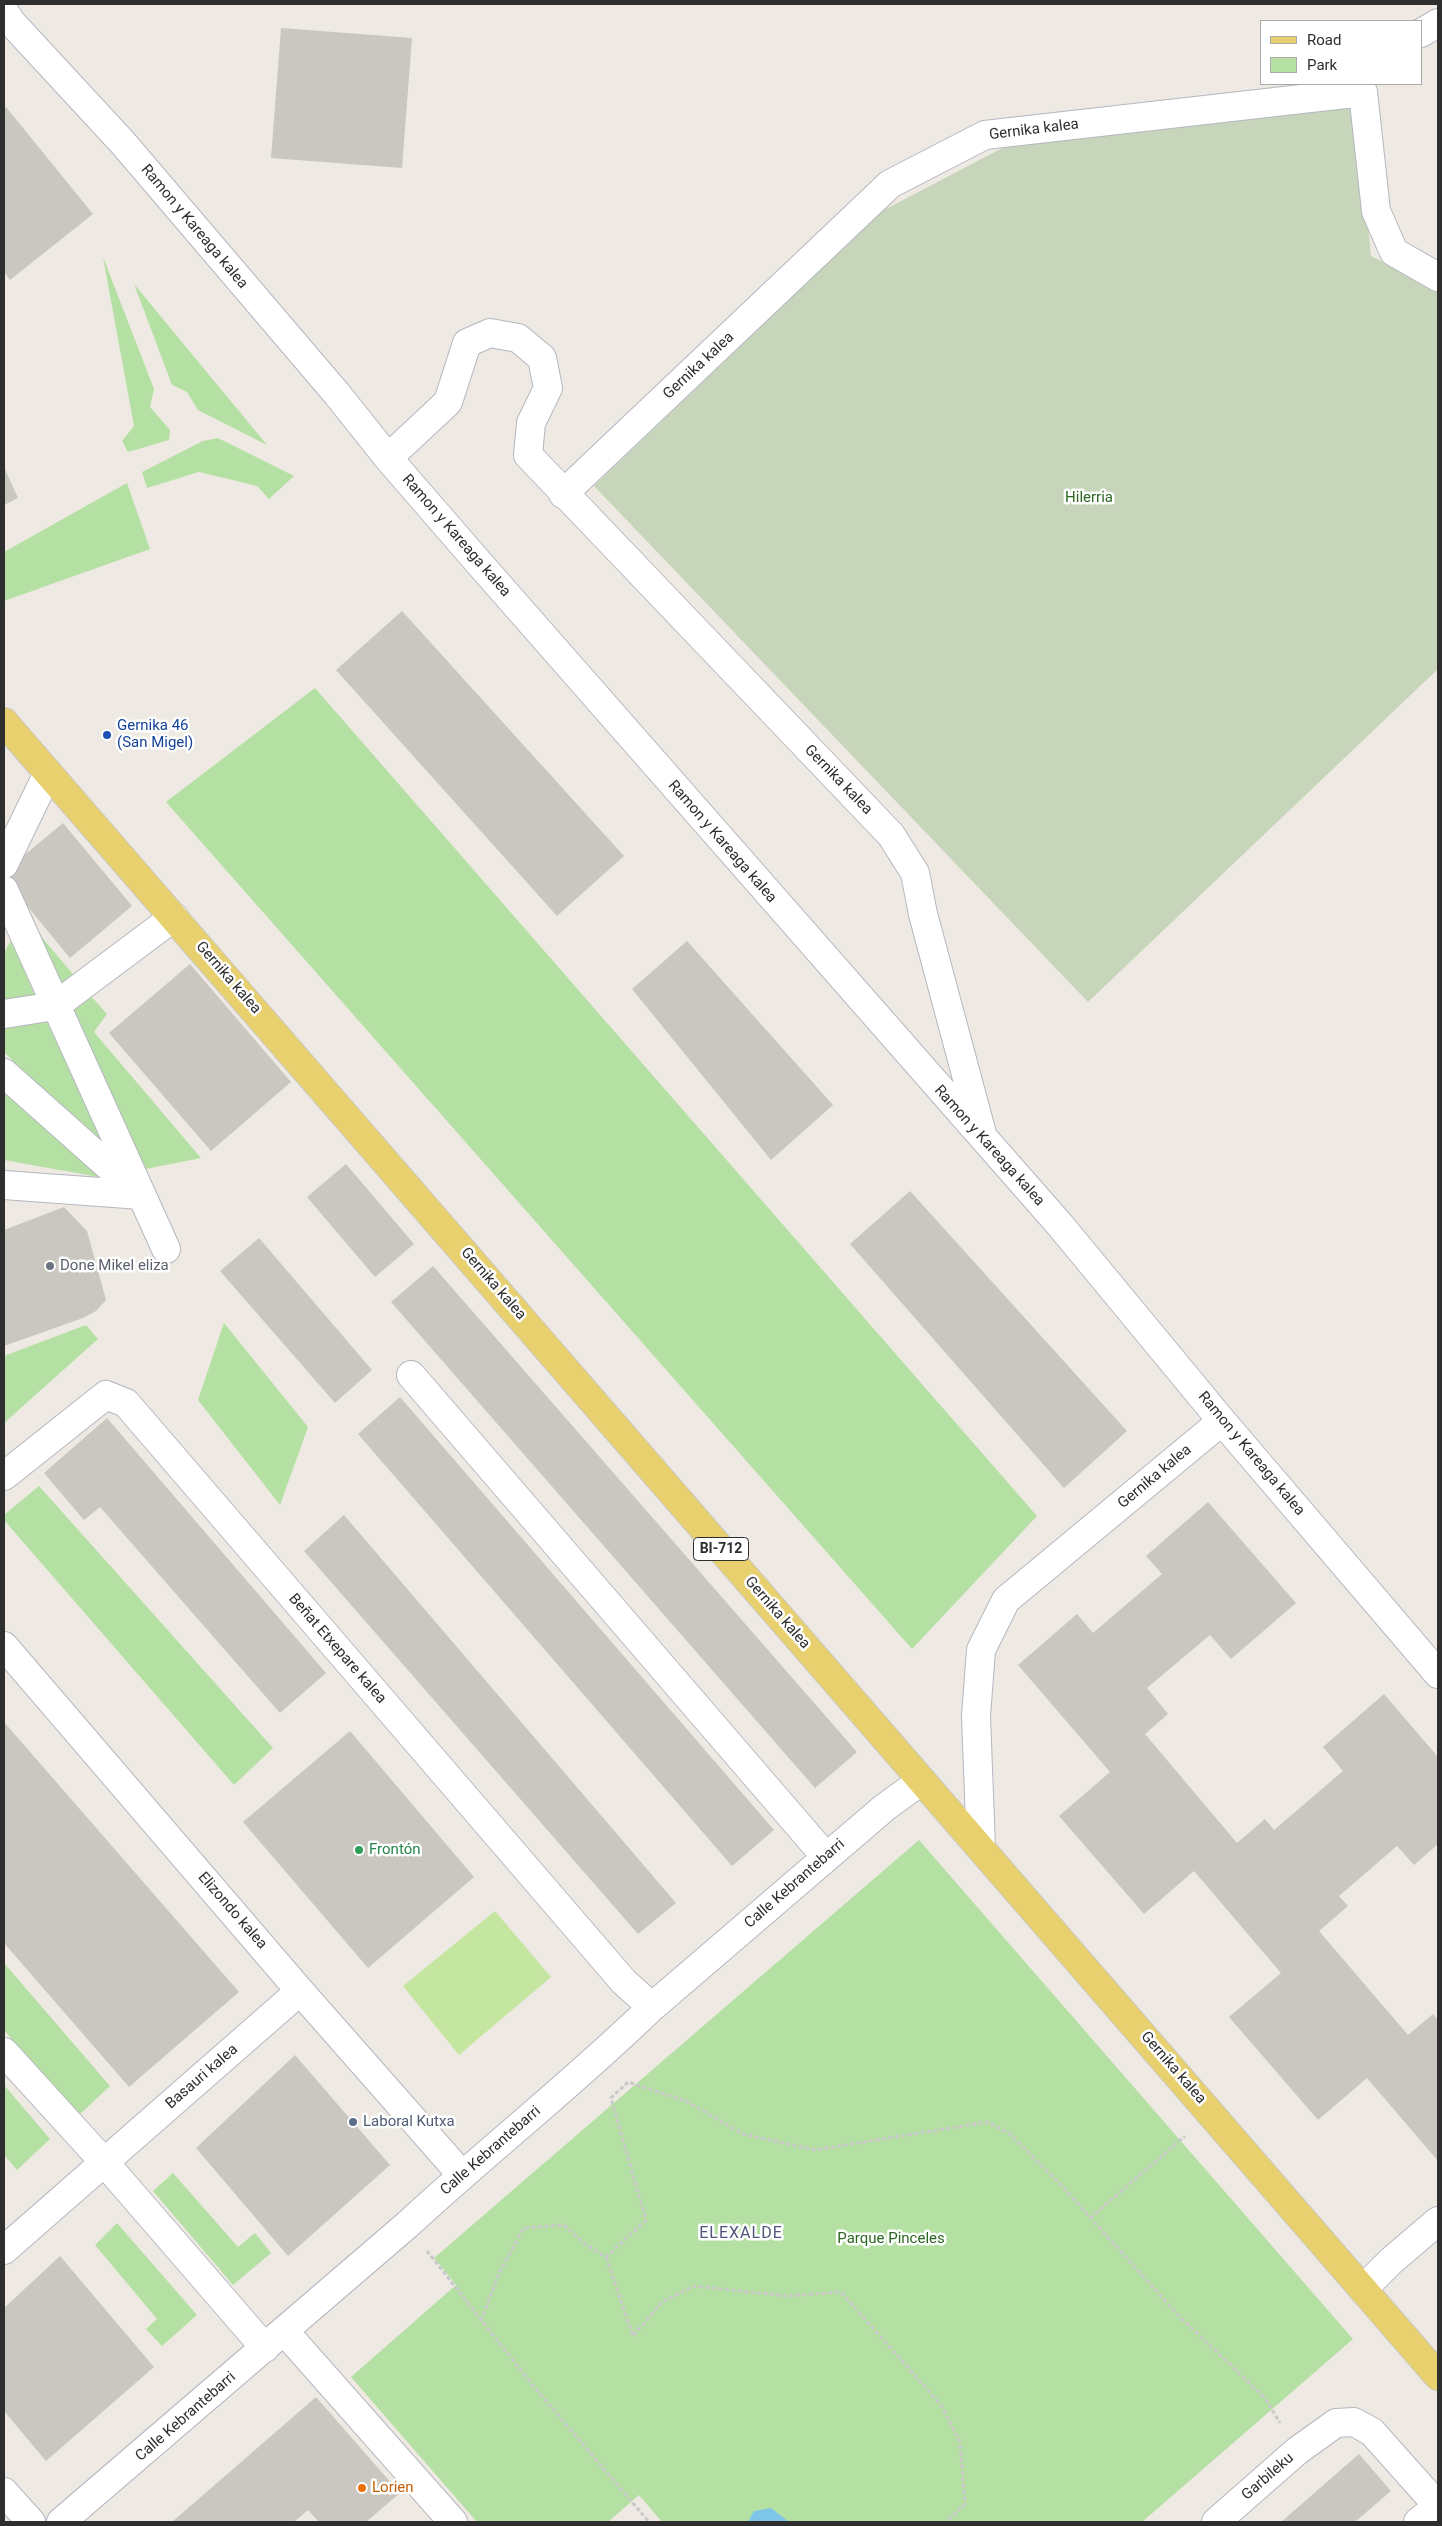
<!DOCTYPE html>
<meta charset="utf-8">
<style>
body{margin:0}
#map{position:relative;width:1442px;height:2526px;overflow:hidden;background:#eee9e2;font-family:Roboto,sans-serif}
canvas{display:block}
.frame{position:absolute;inset:0;border:5px solid #2e2e2e;pointer-events:none}
.legend{position:absolute;left:1260px;top:20px;width:162px;height:65px;box-sizing:border-box;background:#fff;border:1px solid #ababab;margin:0;padding:6px 9px;list-style:none;font-size:15px;color:#2e2e2e}
.legend li{display:flex;align-items:center;gap:10px;height:25px}
.legend b{width:25px;border:1px solid #ababab}
</style>
<div id="map">
<canvas width="1442" height="2526"></canvas>
<div class="frame"></div>
<ul class="legend">
<li><b style="height:6px;background:#e7d06d"></b>Road</li>
<li><b style="height:14px;background:#b5e0a3"></b>Park</li>
</ul>
</div>
<script>
const ctx = document.querySelector('canvas').getContext('2d');
ctx.lineJoin = 'round';
function fill(path, color) { ctx.fillStyle = color; ctx.fill(path, 'evenodd'); }
function stroke(path, color, width, dash) { ctx.strokeStyle = color; ctx.lineWidth = width; ctx.lineCap = dash ? 'butt' : 'round'; ctx.setLineDash(dash || []); ctx.stroke(path); }
function drawText(font, color, halo, rows, align = 'center') {
  ctx.font = font + ' Roboto,sans-serif'; ctx.lineWidth = 5; ctx.setLineDash([]); ctx.textBaseline = 'middle'; ctx.strokeStyle = halo; ctx.fillStyle = color; for (const [text, x, y, turn = 0] of rows) {
    ctx.save(); ctx.translate(x, y); ctx.rotate((+turn || 0) * Math.PI / 180); ctx.textAlign = isNaN(turn) ? turn : align; if (halo) ctx.strokeText(text, 0, 0); ctx.fillText(text, 0, 0); ctx.restore();
  }
}
fill(new Path2D(`
 M 103,257 L 154,389 L 150,407 L 170,430 L 169,440 L 128,452 L 122,441 L 134,426 Z
 M 134,284 L 267,445 L 198,410 L 187,392 L 172,385 Z
 M 218,438 L 294,476 L 269,499 L 257,486 L 199,472 L 147,488 L 142,472 L 203,441 Z
 M 127,483 L 150,549 L 4,601 L 4,552 Z
 M 315,688 L 1037,1516 L 912,1649 L 166,802 Z
 M 24,916 L 77,979 L 54,991 Z
 M 11,940 L 37,1000 L 4,1001 L 4,953 Z
 M 89,994 L 107,1014 L 94,1032 L 201,1158 L 141,1170 L 62,1011 Z
 M 46,1020 L 110,1155 L 4,1052 L 4,1029 Z
 M 4,1090 L 99,1177 L 4,1160 Z
 M 224,1323 L 308,1427 L 280,1505 L 198,1400 Z
 M 86,1325 L 98,1339 L 4,1423 L 4,1356 Z
 M 39,1486 L 273,1748 L 234,1785 L 4,1520 L 4,1515 Z
 M 919,1840 L 1353,2339 L 1142,2522 L 662,2522 L 639,2495 L 608,2522 L 477,2522 L 351,2377 L 456,2285 L 434,2258 Z
 M 4,1963 L 110,2086 L 78,2116 L 4,2030 Z
 M 4,2085 L 50,2139 L 17,2170 L 4,2155 Z
 M 173,2173 L 238,2247 L 255,2233 L 271,2253 L 233,2285 L 153,2191 Z
 M 117,2223 L 197,2315 L 162,2346 L 146,2329 L 157,2319 L 95,2245 Z`), '#b5e0a3');
fill(new Path2D(`
 M 1355,99 L 1371,256 L 1438,289 L 1438,669 L 1088,1002 L 594,486 L 882,211 L 1012,143 Z`), '#c7d6ba');
fill(new Path2D(`
 M 495,1911 L 551,1977 L 459,2055 L 403,1986 Z`), '#c5e6a0');
fill(new Path2D(`
 M 771,2508 L 789,2522 L 748,2522 L 754,2511 Z`), '#7ec6e7');
fill(new Path2D(`
 M 281,28 L 412,38 L 402,168 L 271,158 Z
 M 6,107 L 93,214 L 10,280 L 4,272 L 4,109 Z
 M 4,467 L 18,498 L 4,505 Z
 M 402,611 L 624,856 L 557,916 L 336,670 Z
 M 63,823 L 132,906 L 70,958 L 4,878 L 4,872 Z
 M 687,941 L 833,1105 L 771,1160 L 632,989 Z
 M 190,964 L 291,1082 L 211,1151 L 109,1033 Z
 M 346,1164 L 414,1244 L 375,1277 L 307,1197 Z
 M 910,1191 L 1127,1431 L 1064,1488 L 850,1244 Z
 M 64,1207 L 87,1231 L 106,1300 L 96,1311 L 83,1318 L 4,1346 L 4,1230 Z
 M 259,1238 L 372,1370 L 335,1403 L 220,1271 Z
 M 433,1266 L 857,1752 L 815,1788 L 391,1302 Z
 M 400,1397 L 774,1830 L 732,1866 L 358,1434 Z
 M 107,1418 L 326,1673 L 280,1713 L 100,1507 L 84,1520 L 44,1473 Z
 M 1208,1502 L 1296,1603 L 1231,1659 L 1210,1635 L 1147,1688 L 1168,1714 L 1145,1734 L 1237,1843 L 1265,1819 L 1274,1830 L 1343,1771 L 1323,1747 L 1384,1694 L 1438,1757 L 1438,1844 L 1414,1865 L 1397,1846 L 1339,1896 L 1348,1906 L 1319,1931 L 1408,2035 L 1433,2014 L 1438,2020 L 1438,2161 L 1367,2078 L 1318,2120 L 1229,2017 L 1281,1973 L 1194,1871 L 1144,1914 L 1059,1816 L 1110,1772 L 1018,1665 L 1077,1614 L 1093,1633 L 1162,1574 L 1146,1556 Z
 M 344,1515 L 676,1903 L 638,1934 L 304,1551 Z
 M 4,1722 L 239,1992 L 129,2087 L 4,1943 Z
 M 350,1731 L 474,1877 L 368,1968 L 243,1822 Z
 M 295,2055 L 390,2165 L 288,2256 L 196,2148 Z
 M 60,2256 L 154,2367 L 46,2461 L 4,2411 L 4,2308 Z
 M 316,2397 L 400,2493 L 366,2522 L 319,2522 L 308,2510 L 294,2522 L 172,2522 Z
 M 1359,2454 L 1391,2491 L 1355,2522 L 1281,2522 Z`), '#cac7c0');
const minor = new Path2D(`
 M 4,11 L 12,23 L 123,143 L 337,394 L 388,458 L 479,563 L 1060,1225 L 1222,1421 L 1438,1674
 M 1421,33 L 1438,23
 M 388,458 L 448,402 L 467,343 L 490,333 L 518,338 L 542,358 L 548,388 L 531,423 L 528,455 L 891,835 L 915,873 L 923,914 L 982,1134
 M 563,494 L 890,184 L 985,135 L 1363,92 L 1376,211 L 1394,252 L 1438,277
 M 4,864 L 48,773
 M 4,890 L 166,1249
 M 4,1014 L 55,1006 L 174,917
 M 4,1073 L 141,1195 L 4,1185
 M 411,1375 L 826,1857
 M 4,1476 L 106,1395 L 126,1403 L 624,1982 L 652,2007
 M 4,1646 L 300,1991 L 462,2175
 M 981,1848 L 976,1716 L 981,1650 L 1006,1600 L 1222,1421
 M 4,2052 L 105,2163 L 265,2348
 M 4,2250 L 300,1991
 M 1363,2289 L 1391,2261 L 1438,2221
 M 285,2332 L 453,2522
 M 4,2492 L 31,2522
 M 61,2522 L 407,2225 C 487,2151 574,2083 652,2007 L 884,1808 L 921,1781
 M 1216,2522 L 1297,2451 L 1336,2423 L 1354,2422 L 1372,2432 L 1438,2506
 M 1418,2522 L 1438,2506`);
const major = new Path2D(`
 M 4,722 L 1438,2376`);
stroke(minor, '#b5b7c0', 30);
stroke(major, '#c9c9c9', 30);
stroke(new Path2D(`
 M 1090,2218 L 1185,2136
 M 427,2251 L 530,2382 L 649,2522
 M 606,2257 L 633,2336 L 662,2302 L 694,2286 L 788,2296 L 841,2292 L 941,2405 L 960,2442 L 965,2504 L 946,2522
 M 481,2321 L 499,2273 L 524,2228 L 564,2225 L 585,2244 L 606,2257 L 646,2220 L 611,2098 L 628,2082 L 686,2101 L 743,2134 L 815,2150 L 987,2122 L 1009,2133 L 1061,2185 L 1178,2315 L 1265,2398 L 1280,2423`), '#c9c9c9', 3, [4, 2.5]);
stroke(minor, '#fff', 28);
stroke(major, '#e7d06d', 28);
for (const [x, y, r, color] of [
 [107,735,5,"#1a4fb4"],
 [50,1266,5,"#6b7280"],
 [359,1850,5,"#2e9e5b"],
 [353,2122,5,"#5c6f8a"],
 [362,2488,5,"#e8710a"]
]) { const dot = new Path2D(); dot.arc(x, y, r, 0, 2 * Math.PI); ctx.fillStyle = color; ctx.fill(dot); stroke(dot, '#fff', 2); }
for (const [x, y, w] of [
 [721,1549,55]
]) { const box = new Path2D(); box.roundRect(x - w / 2, y - 11.5, w, 23, 4); ctx.fillStyle = '#fff'; ctx.fill(box); stroke(box, '#2e2e2e', 1); }
drawText('bold 14px', '#2e2e2e', null, [
 ["BI-712",721,1549]
]);
drawText('15px', '#2e2e2e', '#fff', [
 ["Gernika kalea",1034,130,-7],
 ["Ramon y Kareaga kalea",194,227,50],
 ["Gernika kalea",699,366,-43],
 ["Ramon y Kareaga kalea",456,536,49],
 ["Gernika kalea",838,780,46],
 ["Ramon y Kareaga kalea",722,842,49],
 ["Gernika kalea",228,978,49],
 ["Ramon y Kareaga kalea",989,1146,48],
 ["Gernika kalea",493,1284,49],
 ["Ramon y Kareaga kalea",1251,1454,50],
 ["Gernika kalea",1155,1477,-40],
 ["Gernika kalea",777,1613,49],
 ["Beñat Etxepare kalea",337,1649,49],
 ["Calle Kebrantebarri",795,1884,-41],
 ["Elizondo kalea",232,1911,49],
 ["Gernika kalea",1173,2068,49],
 ["Basauri kalea",202,2077,-41],
 ["Calle Kebrantebarri",491,2151,-41],
 ["Calle Kebrantebarri",186,2417,-41],
 ["Garbileku",1268,2477,-41]
]);
drawText('15px', '#2d6721', '#fff', [
 ["Hilerria",1089,498],
 ["Parque Pinceles",891,2239]
]);
drawText('15px', '#164399', '#fff', [
 ["Gernika 46",117,726],
 ["(San Migel)",117,743]
], 'left');
drawText('15px', '#5b616d', '#fff', [
 ["Done Mikel eliza",60,1266]
], 'left');
drawText('15px', '#27864d', '#fff', [
 ["Frontón",369,1850]
], 'left');
drawText('15px', '#4e5e75', '#fff', [
 ["Laboral Kutxa",363,2122]
], 'left');
drawText('15px', '#c56008', '#fff', [
 ["Lorien",372,2488]
], 'left');
ctx.letterSpacing = '1px';
drawText('16px', '#51577c', '#fff', [
 ["ELEXALDE",741,2234]
]);
ctx.letterSpacing = '0px';
</script>
